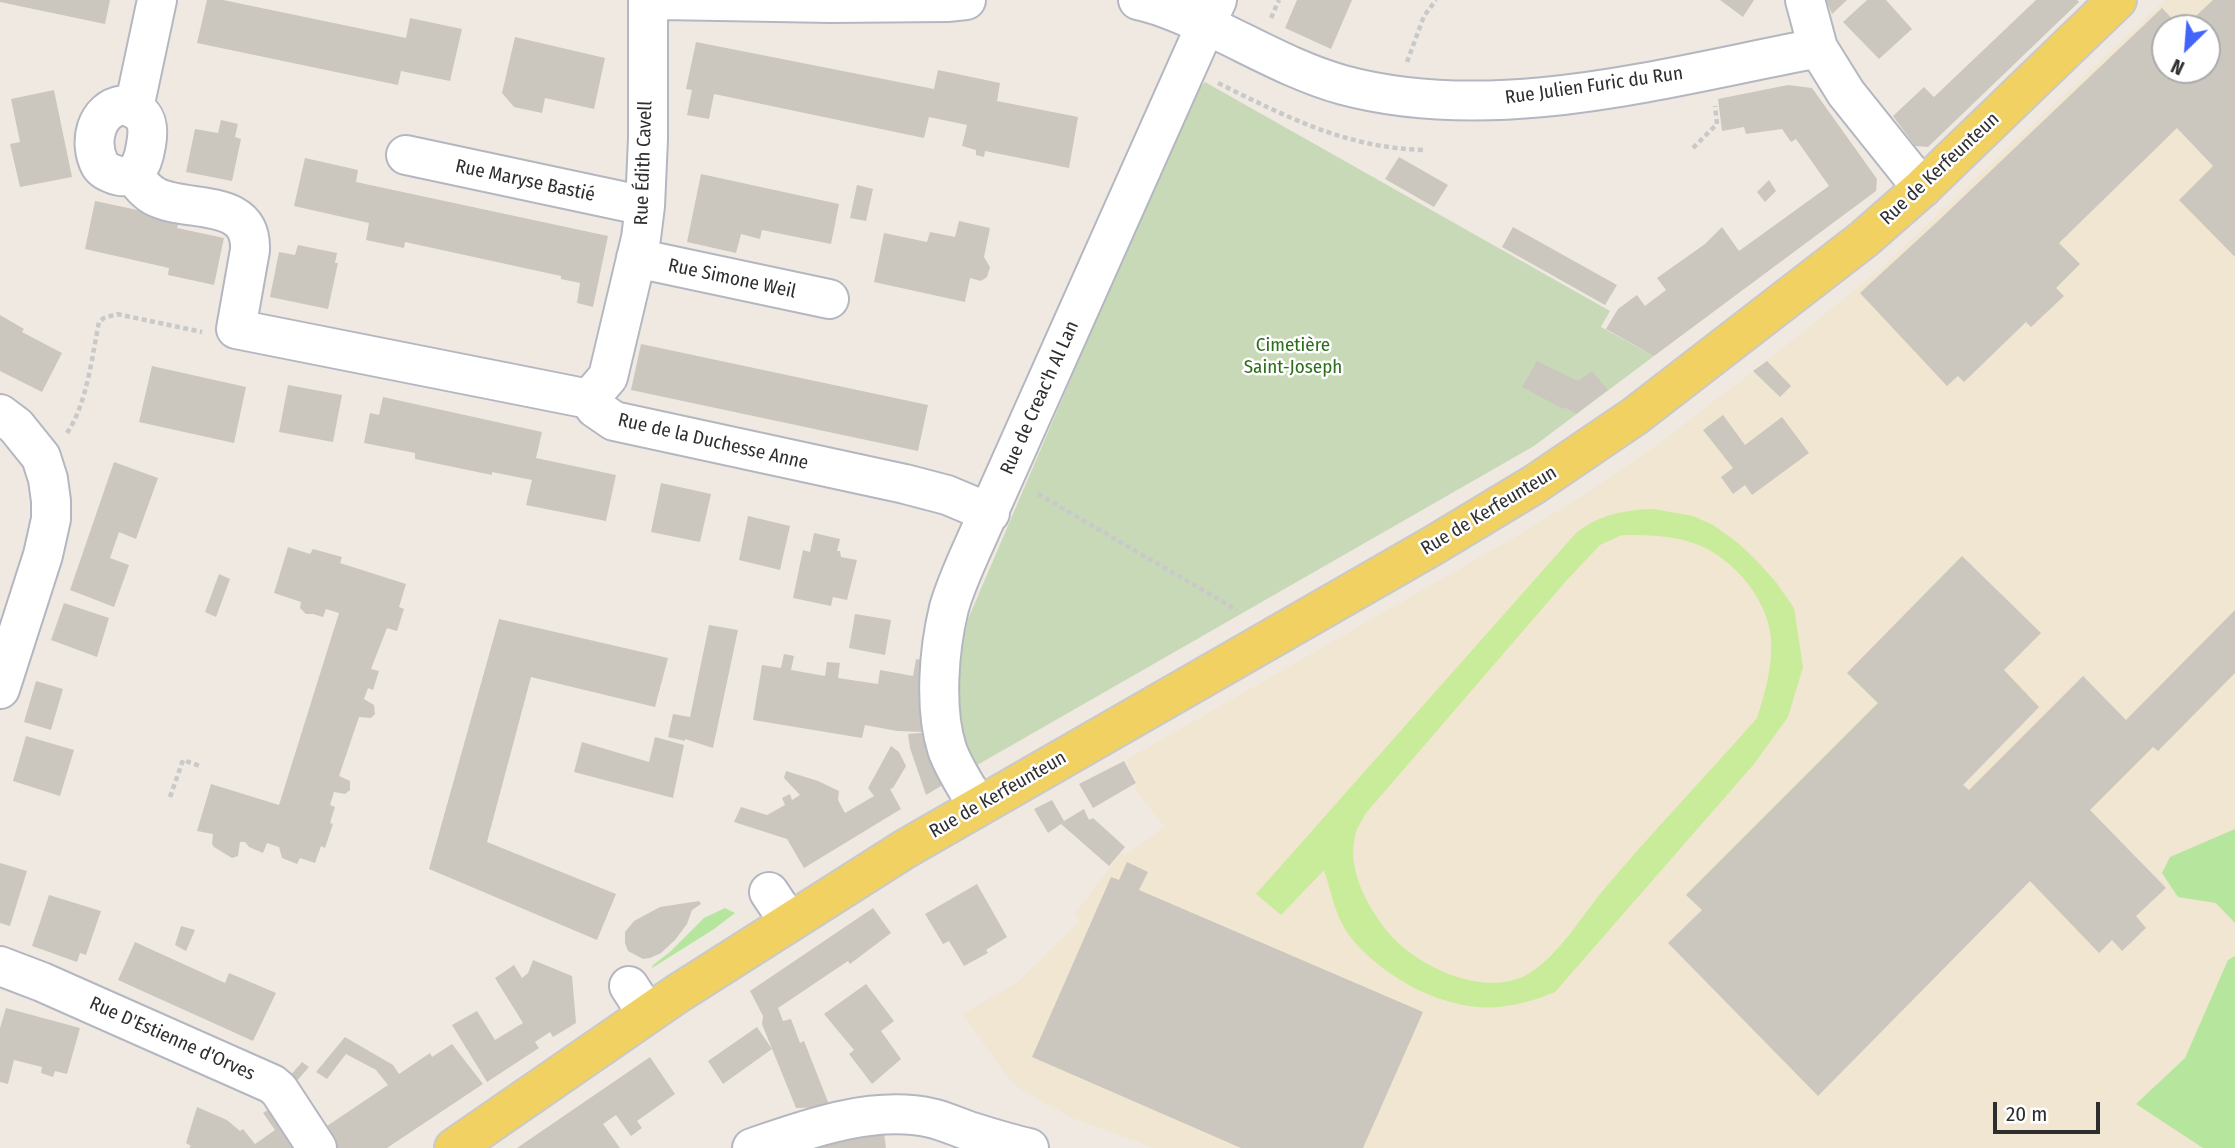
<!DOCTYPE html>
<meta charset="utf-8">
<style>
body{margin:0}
#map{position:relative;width:2235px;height:1148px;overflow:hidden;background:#efe9e1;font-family:"Fira Sans Condensed",sans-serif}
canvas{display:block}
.north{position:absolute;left:2151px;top:14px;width:70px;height:70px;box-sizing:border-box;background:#fff;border:2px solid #ababab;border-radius:50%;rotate:205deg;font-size:19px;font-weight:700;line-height:28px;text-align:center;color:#2e2e2e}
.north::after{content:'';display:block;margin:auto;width:24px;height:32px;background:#4264fb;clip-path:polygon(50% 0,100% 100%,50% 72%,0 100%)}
.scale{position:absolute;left:1993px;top:1102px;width:107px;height:32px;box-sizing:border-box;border:4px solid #2e2e2e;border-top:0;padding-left:9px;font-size:21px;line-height:24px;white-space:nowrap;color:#2e2e2e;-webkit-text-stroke:5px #fff;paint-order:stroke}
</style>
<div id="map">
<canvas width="2235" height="1148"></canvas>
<div class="north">N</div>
<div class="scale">20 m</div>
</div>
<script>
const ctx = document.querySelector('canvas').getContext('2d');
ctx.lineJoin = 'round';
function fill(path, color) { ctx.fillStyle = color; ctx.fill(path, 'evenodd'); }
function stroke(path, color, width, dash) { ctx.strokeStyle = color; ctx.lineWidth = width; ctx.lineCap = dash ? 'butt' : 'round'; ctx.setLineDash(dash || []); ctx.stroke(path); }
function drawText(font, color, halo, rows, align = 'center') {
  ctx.font = font + ' "Fira Sans Condensed",sans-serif'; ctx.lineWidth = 5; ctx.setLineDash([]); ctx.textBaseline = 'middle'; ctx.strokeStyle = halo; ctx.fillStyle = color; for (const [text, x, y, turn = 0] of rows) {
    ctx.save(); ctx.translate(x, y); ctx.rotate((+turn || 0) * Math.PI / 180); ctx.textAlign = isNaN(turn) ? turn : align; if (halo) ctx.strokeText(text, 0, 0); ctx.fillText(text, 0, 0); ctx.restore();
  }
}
fill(new Path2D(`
 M 2165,0 L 2235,0 L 2235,1148 L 1154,1148 L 1070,1117 L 1019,1088 L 1006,1075 L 963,1014 L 1018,982 L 1080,921 L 1075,914 L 1121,853 L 1125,855 L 1165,827 L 1134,788 L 1137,782 L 1126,760 L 1510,540 L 1590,491 L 1654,447 L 1767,361 L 1878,271 ZM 2165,28 L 2207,28 L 2207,70 L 2165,70 Z`), '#f0e6d1');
fill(new Path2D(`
 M 2235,829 L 2235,923 L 2216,903 L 2178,897 L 2162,873 L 2170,857 Z
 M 725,908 L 735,913 L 714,929 L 652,968 L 653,965 L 670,952 L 704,918 Z
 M 2235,956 L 2235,1148 L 2203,1148 L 2136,1104 L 2185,1058 L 2228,960 Z`), '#b6e59e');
fill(new Path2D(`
 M 1205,82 L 1610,311 L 1601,327 L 1654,356 L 1534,446 L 972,768 L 954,718 L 954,688 L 968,619 L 1192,96 Z`), '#c8d9b8');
fill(new Path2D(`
 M 1653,509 L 1693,516 L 1713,525 L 1738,543 L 1757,561 L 1775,581 L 1794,608 L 1803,667 L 1788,717 L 1754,764 L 1555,992 C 1536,1000 1518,1005 1498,1007 C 1445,1012 1380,976 1349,935 C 1335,916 1331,891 1324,870 L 1281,915 L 1256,894 L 1576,533 C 1599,515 1623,510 1653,509 ZM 1622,535 C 1644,535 1665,535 1687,541 C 1728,552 1767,595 1771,638 C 1773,665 1765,693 1757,718 C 1707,775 1654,830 1605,888 C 1582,915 1559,956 1528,974 C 1483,1000 1410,964 1383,926 C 1364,900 1346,865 1356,832 C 1358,826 1363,819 1366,813 L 1566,581 L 1600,545 Z`), '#c9ec9a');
fill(new Path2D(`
 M 0,0 L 110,0 L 105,24 L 0,2 Z
 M 207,0 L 223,0 L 406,38 L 410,18 L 462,29 L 450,81 L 401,71 L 398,85 L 197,43 Z
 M 1297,0 L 1352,0 L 1331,49 L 1285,28 Z
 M 1720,0 L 1754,0 L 1743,17 Z
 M 1826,0 L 1847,0 L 1832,14 Z
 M 1867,0 L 1886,0 L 1912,29 L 1879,59 L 1843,22 Z
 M 2036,0 L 2077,0 L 2079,2 L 1928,147 L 1915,146 L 1893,116 L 1924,87 L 1934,97 Z
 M 2213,0 L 2235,0 L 2235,257 L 2179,200 L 2213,166 L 2177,128 L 2059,243 L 2080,264 L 2056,288 L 2064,296 L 2031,327 L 2026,322 L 1964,382 L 1958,376 L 1947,386 L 1860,293 L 1937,222 L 2162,8 L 2181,28 L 2165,28 L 2165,70 L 2207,70 L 2207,28 L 2183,28 Z
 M 515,37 L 605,58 L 594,109 L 545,98 L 542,113 L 514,107 L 502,93 Z
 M 696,42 L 934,89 L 938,70 L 1000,83 L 997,101 L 1078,117 L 1069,168 L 985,151 L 984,157 L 976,155 L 976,150 L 962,146 L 967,125 L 929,117 L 924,138 L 714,94 L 709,119 L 687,115 L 692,90 L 686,89 Z
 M 1788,85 L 1812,88 L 1877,179 L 1876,191 L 1654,356 L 1606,329 L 1618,309 L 1637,295 L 1645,306 L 1666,290 L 1657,278 L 1705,244 L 1722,227 L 1739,251 L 1829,186 L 1796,139 L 1791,142 L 1782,129 L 1746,134 L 1744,127 L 1722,131 L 1718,99 Z
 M 54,90 L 72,177 L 20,187 L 10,144 L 20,142 L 11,99 Z
 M 221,120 L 238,124 L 235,137 L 241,139 L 232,181 L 186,172 L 195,129 L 218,133 Z
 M 1399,157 L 1448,185 L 1434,207 L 1385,179 Z
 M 305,158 L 358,170 L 356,182 L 608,236 L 593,307 L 577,303 L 580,283 L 561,279 L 561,276 L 405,242 L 404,248 L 366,240 L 369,223 L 294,206 Z
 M 701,174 L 839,204 L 831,244 L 762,230 L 760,239 L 741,234 L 736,253 L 687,242 Z
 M 1769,180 L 1776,191 L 1765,202 L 1757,192 Z
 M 857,185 L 873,189 L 866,221 L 850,218 Z
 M 95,201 L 180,219 L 177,228 L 224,238 L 214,285 L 168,275 L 169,268 L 85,249 Z
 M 959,221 L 990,228 L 984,257 L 990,267 L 987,277 L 981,281 L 970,278 L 965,302 L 874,282 L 884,233 L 927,242 L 930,232 L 955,237 Z
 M 1513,227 L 1617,285 L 1605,305 L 1502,247 Z
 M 298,245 L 337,253 L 335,263 L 338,263 L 328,309 L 270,297 L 279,252 L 295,255 Z
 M 0,315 L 24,329 L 22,332 L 62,353 L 42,392 L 0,371 Z
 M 641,344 L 928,405 L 918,451 L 631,390 Z
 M 1537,361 L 1578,381 L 1592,371 L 1608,390 L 1576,414 L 1565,407 L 1563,409 L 1522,387 Z
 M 1767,361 L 1791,386 L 1780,397 L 1753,371 Z
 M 152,366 L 246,387 L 234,443 L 139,422 Z
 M 288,385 L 342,395 L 333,442 L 279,432 Z
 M 383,397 L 542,432 L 536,458 L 616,475 L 606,521 L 526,505 L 532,480 L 492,472 L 492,475 L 415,459 L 415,453 L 364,443 L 370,413 L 379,415 Z
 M 1723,415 L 1745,445 L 1782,417 L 1809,453 L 1752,495 L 1745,485 L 1733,494 L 1721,477 L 1733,468 L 1703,430 Z
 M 114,462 L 158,478 L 136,539 L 119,532 L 110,558 L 129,565 L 114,607 L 70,590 Z
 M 661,483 L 711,494 L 700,542 L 651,532 Z
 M 748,516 L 790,526 L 780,570 L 739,560 Z
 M 814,533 L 840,539 L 837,551 L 840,551 L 841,557 L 857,560 L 847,600 L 833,597 L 831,606 L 793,598 L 803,550 L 810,552 Z
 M 288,547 L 310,554 L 313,549 L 342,557 L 340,563 L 406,584 L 399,607 L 404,609 L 397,631 L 387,628 L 371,669 L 379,671 L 373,690 L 368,688 L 364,699 L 374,705 L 375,714 L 371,718 L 359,717 L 339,776 L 350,781 L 350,790 L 345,794 L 334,792 L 330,805 L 335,807 L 330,823 L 333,824 L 325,848 L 321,846 L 315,863 L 300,858 L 297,864 L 282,858 L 279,847 L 267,843 L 263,853 L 249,847 L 245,842 L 240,842 L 238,856 L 232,858 L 214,847 L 212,844 L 213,834 L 197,831 L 211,784 L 279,805 L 339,613 L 326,609 L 323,617 L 313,614 L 306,614 L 300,608 L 301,602 L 274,593 Z
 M 1962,556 L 2041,633 L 2004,670 L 2039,707 L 1963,785 L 1969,790 L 2083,676 L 2126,720 L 2235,610 L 2235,673 L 2158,751 L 2153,747 L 2090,810 L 2166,888 L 2136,916 L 2146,928 L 2122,951 L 2112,940 L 2099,953 L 2030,881 L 1818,1096 L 1668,943 L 1702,910 L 1686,895 L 1878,703 L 1847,673 Z
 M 219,574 L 230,579 L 216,617 L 205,612 Z
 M 64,603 L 109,618 L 97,657 L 51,640 Z
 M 855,614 L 891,620 L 885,655 L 849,648 Z
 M 499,619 L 668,658 L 655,707 L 531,677 L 487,842 L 616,894 L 597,940 L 429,869 Z
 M 709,625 L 738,630 L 713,748 L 685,739 L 685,741 L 668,737 L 673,714 L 690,717 Z
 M 784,654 L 794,656 L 791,670 L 825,676 L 827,662 L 840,663 L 838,678 L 878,684 L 880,670 L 913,676 L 916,659 L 925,661 L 923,732 L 897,731 L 865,725 L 862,738 L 753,720 L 762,665 L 781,668 Z
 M 36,681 L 63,689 L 51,730 L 24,722 Z
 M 930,732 L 951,780 L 926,795 L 910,748 L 908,734 Z
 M 26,736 L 74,750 L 60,796 L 13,781 Z
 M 655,737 L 684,745 L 673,798 L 574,772 L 582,742 L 649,762 Z
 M 891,746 L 899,752 L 906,766 L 893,788 L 890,789 L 901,809 L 804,868 L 787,839 L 734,822 L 741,807 L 767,815 L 785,805 L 782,798 L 790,794 L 792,800 L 800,795 L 784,778 L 786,771 L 818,781 L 839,791 L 838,800 L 845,813 L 874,796 L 868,788 Z
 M 1124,761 L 1136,783 L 1093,808 L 1079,784 Z
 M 1052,800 L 1064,821 L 1084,809 L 1089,820 L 1093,818 L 1125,847 L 1109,866 L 1061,824 L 1048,833 L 1034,809 Z
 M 1127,862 L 1148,872 L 1139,890 L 1423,1012 L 1363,1148 L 1241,1148 L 1032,1057 L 1111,877 L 1119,880 Z
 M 0,863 L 27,871 L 10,926 L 0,923 Z
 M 977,884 L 1007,937 L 986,950 L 988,953 L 964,966 L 949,941 L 943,944 L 925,914 Z
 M 49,895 L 101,911 L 86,955 L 80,953 L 77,962 L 32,946 Z
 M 699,901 L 701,904 L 692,910 L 687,924 L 675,940 L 661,953 L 650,958 L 643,959 L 628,951 L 625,943 L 625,932 L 634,921 L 660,907 Z
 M 873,908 L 891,933 L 850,964 L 848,961 L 778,1008 L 783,1021 L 791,1019 L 800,1043 L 804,1041 L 830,1107 L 796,1108 L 762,1024 L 763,1016 L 750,991 Z
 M 181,926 L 195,930 L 186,951 L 175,945 Z
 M 135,942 L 225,983 L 229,973 L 276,993 L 253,1041 L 118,980 Z
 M 533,960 L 572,976 L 576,1023 L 553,1037 L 550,1032 L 535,1042 L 539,1048 L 487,1082 L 452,1025 L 477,1011 L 495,1040 L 523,1023 L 495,978 L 514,965 L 522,978 L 528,973 Z
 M 866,984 L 894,1021 L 881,1031 L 901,1059 L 872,1084 L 849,1054 L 854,1050 L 824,1014 Z
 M 6,1008 L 80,1028 L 67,1074 L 55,1071 L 53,1077 L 41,1073 L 42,1067 L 14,1060 L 8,1084 L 0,1082 L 0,1028 Z
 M 757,1027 L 772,1049 L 723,1084 L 708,1061 Z
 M 345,1037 L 393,1065 L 399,1074 L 430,1053 L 432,1057 L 452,1044 L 483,1084 L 387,1148 L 338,1148 L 324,1128 L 388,1085 L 376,1070 L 346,1054 L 327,1079 L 316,1072 Z
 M 650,1057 L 675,1094 L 637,1121 L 642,1128 L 631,1136 L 616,1115 L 603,1124 L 620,1148 L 517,1148 Z
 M 302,1062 L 309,1067 L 294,1084 L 289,1077 Z
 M 197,1107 L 227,1120 L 240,1131 L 243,1129 L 255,1144 L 275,1130 L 263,1113 L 272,1107 L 299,1148 L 189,1148 L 191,1146 L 186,1143 Z
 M 884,1133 L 886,1148 L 788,1148 L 798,1144 Z`), '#cbc7bf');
const minor = new Path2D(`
 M 662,0 L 831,3 L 947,2 L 966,0
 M 1138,0 C 1159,4 1178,13 1197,21 C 1245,42 1292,71 1343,85 C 1496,126 1666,77 1818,48 L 1846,93 L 1922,188
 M 1805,0 L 1818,48
 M 123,105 C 146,111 150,123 146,145 C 143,164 136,183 113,174 C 108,172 103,170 100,165 C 88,142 96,109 123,105 Z
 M 134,108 L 157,0
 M 406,155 L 645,206
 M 133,175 C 140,184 146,192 156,197 C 189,213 252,197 250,250 L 236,329 L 589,399 L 595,408 L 614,421 L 905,484 L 947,495 L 990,513
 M 636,258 L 829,299
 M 589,399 L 608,377 L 641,238 L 645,206 L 648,139 L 648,0
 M 0,414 L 16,426 L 41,457 L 48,479 L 51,501 L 51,519 L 43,555 L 0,689
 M 978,806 C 967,788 954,769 947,749 C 934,708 939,649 949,608 C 955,587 964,567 973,547 L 1217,0
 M 769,892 L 789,922
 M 0,966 L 42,982 L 272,1084 L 279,1090 L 317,1148
 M 629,986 L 647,1014
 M 752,1148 C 807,1129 873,1105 931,1118 C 945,1121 959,1128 972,1132 C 991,1138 1010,1144 1029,1148`);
const major = new Path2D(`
 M 454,1148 L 677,994 L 905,849 L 1434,545 L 1535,484 L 1635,416 L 1864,239 L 1922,188 L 2117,0`);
stroke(minor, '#b4b7c1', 42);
stroke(major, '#c9c9c9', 42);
stroke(new Path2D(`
 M 1271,18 L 1279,0
 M 1407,62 L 1424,16 L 1436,0
 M 1218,83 C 1287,117 1346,148 1424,150
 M 1693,148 L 1717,124 L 1715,106
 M 67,433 C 87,404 92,356 99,322 L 104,318 L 117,314 L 202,332
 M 1038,494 L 1237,610
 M 170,797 L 183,760 L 200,766`), '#c9c9c9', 4.5, [5, 3.5]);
stroke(minor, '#fff', 38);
stroke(major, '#f2d163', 38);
drawText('19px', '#2e2e2e', '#fff', [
 ["Rue Julien Furic du Run",1594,86,-8],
 ["Rue Édith Cavell",644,163,-88],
 ["Rue de Kerfeunteun",1940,169,-43],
 ["Rue Maryse Bastié",525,181,12],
 ["Rue Simone Weil",732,279,12],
 ["Rue de Creac'h Al Lan",1040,398,-66],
 ["Rue de la Duchesse Anne",713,442,13],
 ["Rue de Kerfeunteun",1489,511,-31],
 ["Rue de Kerfeunteun",998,795,-30],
 ["Rue D'Estienne d'Orves",172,1039,24]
]);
drawText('19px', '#2c6e1b', '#fff', [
 ["Cimetière",1293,346],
 ["Saint-Joseph",1293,368]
]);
</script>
